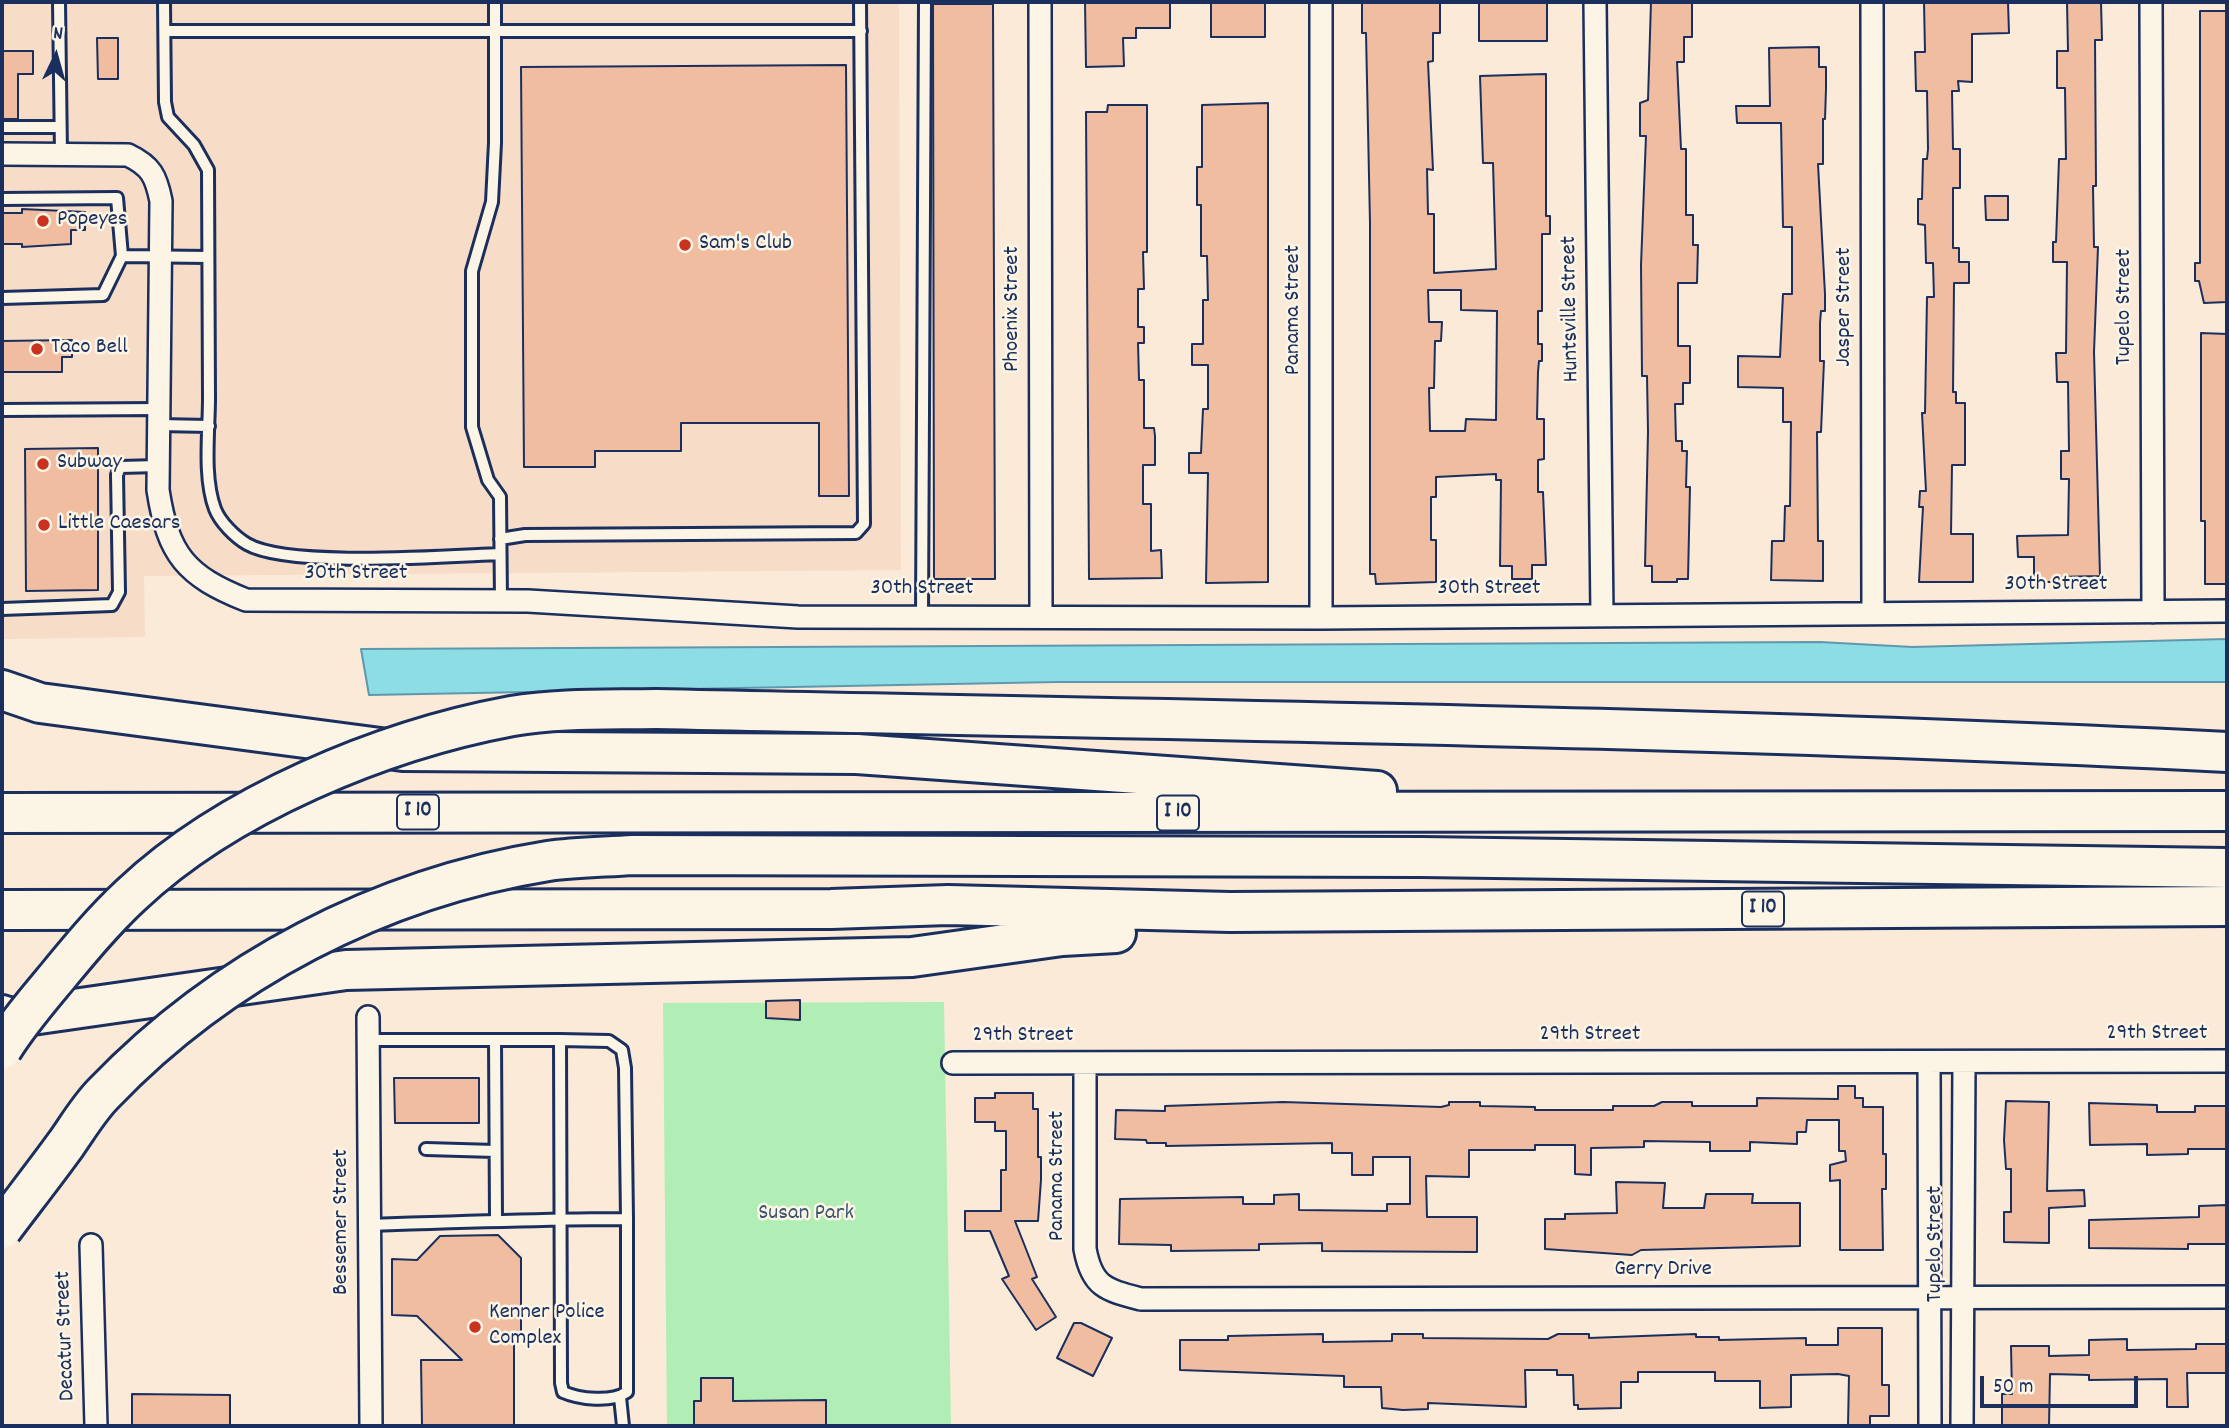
<!DOCTYPE html>
<style>
body{margin:0}
#map{position:relative;width:2229px;height:1428px;overflow:hidden;background:#faead7;font-family:Dekko,sans-serif}
canvas{display:block}
.frame{position:absolute;inset:0;border:4px solid #1b2f5e;pointer-events:none}
.north{position:absolute;left:21px;top:21px;width:70px;height:70px;-webkit-text-stroke:5px #fcf5e5;paint-order:stroke;rotate:5deg;font-size:19px;font-weight:700;line-height:28px;text-align:center;color:#1b2f5e}
.north::after{content:'';display:block;margin:auto;width:24px;height:32px;background:#1b2f5e;clip-path:polygon(50% 0,100% 100%,50% 72%,0 100%)}
.scale{position:absolute;left:1980px;top:1376px;width:158px;height:32px;box-sizing:border-box;border:4px solid #1b2f5e;border-top:0;padding-left:9px;font-size:21px;line-height:24px;white-space:nowrap;color:#1b2f5e;-webkit-text-stroke:5px #fcf5e5;paint-order:stroke}
</style>
<div id="map">
<canvas width="2229" height="1428"></canvas>
<div class="frame"></div>
<div class="north">N</div>
<div class="scale">50 m</div>
</div>
<script>
const ctx = document.querySelector('canvas').getContext('2d');
ctx.lineJoin = 'round';
function fill(path, color) { ctx.fillStyle = color; ctx.fill(path, 'evenodd'); }
function stroke(path, color, width, dash) { ctx.strokeStyle = color; ctx.lineWidth = width; ctx.lineCap = dash ? 'butt' : 'round'; ctx.setLineDash(dash || []); ctx.stroke(path); }
function drawText(font, color, halo, rows, align = 'center') {
  ctx.font = font + ' Dekko,sans-serif'; ctx.lineWidth = 5; ctx.setLineDash([]); ctx.textBaseline = 'middle'; ctx.strokeStyle = halo; ctx.fillStyle = color; for (const [text, x, y, turn = 0] of rows) {
    ctx.save(); ctx.translate(x, y); ctx.rotate((+turn || 0) * Math.PI / 180); ctx.textAlign = isNaN(turn) ? turn : align; if (halo) ctx.strokeText(text, 0, 0); ctx.fillText(text, 0, 0); ctx.restore();
  }
}
fill(new Path2D(`
 M 2,2 L 899,2 L 901,570 L 144,576 L 145,637 L 2,639 Z`), '#f7dcc7');
fill(new Path2D(`
 M 944,1002 L 951,1426 L 667,1426 L 663,1003 Z`), '#b0eeb5');
const water = new Path2D(`
 M 2227,639 L 2227,682 L 1057,682 L 369,695 L 361,649 L 1820,642 L 1912,647 Z`);
fill(water, '#8ddee4');
stroke(water, '#5f98ae', 2);
const building = new Path2D(`
 M 1085,2 L 1170,2 L 1170,28 L 1136,28 L 1136,38 L 1123,38 L 1124,66 L 1086,67 Z
 M 1211,2 L 1265,2 L 1265,37 L 1211,37 Z
 M 1362,2 L 1440,2 L 1440,33 L 1433,33 L 1433,61 L 1428,62 L 1433,170 L 1427,169 L 1428,214 L 1434,214 L 1434,273 L 1496,269 L 1493,163 L 1483,163 L 1480,76 L 1546,74 L 1546,216 L 1550,216 L 1550,234 L 1542,234 L 1542,311 L 1538,311 L 1538,344 L 1542,344 L 1542,361 L 1539,361 L 1538,372 L 1537,419 L 1544,419 L 1544,459 L 1538,460 L 1538,492 L 1543,492 L 1546,565 L 1532,565 L 1532,579 L 1512,579 L 1512,566 L 1500,566 L 1501,480 L 1496,480 L 1496,474 L 1436,477 L 1436,497 L 1431,497 L 1431,540 L 1436,540 L 1436,582 L 1376,584 L 1375,574 L 1370,574 L 1370,223 L 1366,33 L 1362,33 ZM 1428,290 L 1461,290 L 1461,310 L 1497,311 L 1496,420 L 1466,419 L 1465,431 L 1430,431 L 1429,388 L 1434,388 L 1435,341 L 1441,341 L 1442,322 L 1429,322 Z
 M 1651,2 L 1692,2 L 1692,37 L 1684,37 L 1684,62 L 1677,62 L 1681,149 L 1686,149 L 1686,215 L 1693,215 L 1693,245 L 1698,245 L 1697,283 L 1678,283 L 1678,346 L 1690,346 L 1690,383 L 1683,383 L 1683,404 L 1675,404 L 1676,441 L 1682,441 L 1682,451 L 1687,451 L 1686,487 L 1690,487 L 1688,579 L 1677,579 L 1677,582 L 1652,582 L 1652,566 L 1645,566 L 1648,432 L 1647,376 L 1642,376 L 1641,265 L 1646,136 L 1640,136 L 1640,103 L 1648,100 Z
 M 1924,2 L 2008,2 L 2009,33 L 1972,34 L 1972,82 L 1958,81 L 1959,91 L 1952,91 L 1953,149 L 1960,149 L 1960,188 L 1953,188 L 1953,248 L 1959,248 L 1959,262 L 1969,262 L 1969,283 L 1954,283 L 1953,392 L 1956,392 L 1956,403 L 1965,403 L 1965,465 L 1952,465 L 1951,534 L 1973,534 L 1973,582 L 1919,582 L 1923,507 L 1919,507 L 1920,491 L 1926,491 L 1922,413 L 1925,413 L 1927,297 L 1934,297 L 1933,263 L 1926,263 L 1925,225 L 1918,224 L 1918,199 L 1922,199 L 1923,159 L 1927,159 L 1928,149 L 1927,91 L 1916,91 L 1915,52 L 1925,52 Z
 M 2067,2 L 2101,2 L 2102,40 L 2095,40 L 2096,186 L 2093,186 L 2094,247 L 2098,247 L 2094,352 L 2100,576 L 2056,577 L 2056,582 L 2034,582 L 2034,557 L 2018,557 L 2017,536 L 2068,535 L 2069,479 L 2061,479 L 2061,451 L 2069,451 L 2068,382 L 2057,382 L 2056,353 L 2066,353 L 2067,262 L 2053,262 L 2053,242 L 2056,242 L 2059,159 L 2066,159 L 2065,88 L 2057,88 L 2057,51 L 2068,51 Z
 M 1479,3 L 1547,3 L 1547,41 L 1479,41 Z
 M 933,4 L 993,4 L 995,579 L 934,579 Z
 M 2200,11 L 2227,11 L 2227,302 L 2204,303 L 2199,281 L 2195,281 L 2195,263 L 2200,263 Z
 M 97,38 L 118,38 L 118,79 L 98,79 Z
 M 1819,47 L 1819,67 L 1826,67 L 1826,89 L 1825,119 L 1823,119 L 1823,164 L 1818,164 L 1825,294 L 1825,311 L 1821,311 L 1820,323 L 1820,361 L 1824,361 L 1821,432 L 1817,432 L 1818,541 L 1823,541 L 1823,581 L 1771,580 L 1772,541 L 1784,541 L 1785,506 L 1790,506 L 1791,422 L 1783,422 L 1783,388 L 1738,387 L 1738,356 L 1780,357 L 1783,294 L 1792,294 L 1792,227 L 1783,227 L 1781,123 L 1737,123 L 1736,106 L 1770,106 L 1769,48 Z
 M 2,51 L 33,51 L 33,74 L 18,74 L 18,119 L 2,119 Z
 M 846,65 L 849,496 L 819,496 L 819,423 L 681,423 L 681,451 L 595,451 L 595,467 L 524,467 L 521,67 Z
 M 1268,103 L 1268,582 L 1206,583 L 1208,473 L 1189,473 L 1189,453 L 1201,453 L 1203,409 L 1208,409 L 1208,365 L 1192,365 L 1192,344 L 1203,344 L 1203,300 L 1208,300 L 1207,256 L 1201,256 L 1201,205 L 1197,205 L 1197,167 L 1202,167 L 1202,105 Z
 M 1108,105 L 1147,105 L 1147,252 L 1143,252 L 1144,289 L 1138,289 L 1138,327 L 1144,327 L 1144,343 L 1138,343 L 1139,380 L 1144,380 L 1144,428 L 1154,428 L 1155,436 L 1155,465 L 1143,465 L 1143,504 L 1151,504 L 1151,551 L 1161,550 L 1162,578 L 1089,579 L 1086,112 L 1107,112 Z
 M 1985,196 L 2008,196 L 2008,220 L 1986,220 Z
 M 22,209 L 85,212 L 85,230 L 71,230 L 71,244 L 22,247 L 22,244 L 2,244 L 2,213 L 22,213 Z
 M 2201,333 L 2227,334 L 2227,584 L 2205,584 L 2205,521 L 2201,521 Z
 M 72,340 L 72,357 L 62,357 L 62,372 L 2,372 L 2,341 Z
 M 98,448 L 98,590 L 26,591 L 25,449 Z
 M 800,1000 L 800,1020 L 766,1018 L 766,1001 Z
 M 394,1078 L 479,1078 L 479,1123 L 395,1123 Z
 M 1838,1086 L 1855,1086 L 1855,1098 L 1863,1098 L 1863,1107 L 1883,1107 L 1883,1154 L 1886,1154 L 1886,1189 L 1882,1189 L 1883,1250 L 1840,1250 L 1840,1180 L 1830,1181 L 1830,1165 L 1846,1161 L 1845,1151 L 1839,1151 L 1839,1120 L 1807,1120 L 1806,1132 L 1797,1132 L 1797,1144 L 1750,1142 L 1750,1151 L 1710,1151 L 1710,1142 L 1644,1141 L 1644,1147 L 1591,1148 L 1591,1175 L 1575,1174 L 1575,1145 L 1535,1145 L 1535,1150 L 1469,1150 L 1469,1177 L 1426,1176 L 1427,1217 L 1477,1217 L 1477,1252 L 1322,1251 L 1322,1243 L 1259,1244 L 1259,1250 L 1171,1251 L 1171,1245 L 1119,1244 L 1120,1199 L 1243,1197 L 1243,1204 L 1274,1204 L 1274,1195 L 1299,1194 L 1299,1210 L 1387,1211 L 1387,1204 L 1410,1204 L 1410,1157 L 1373,1157 L 1373,1175 L 1352,1175 L 1352,1153 L 1332,1153 L 1332,1143 L 1166,1146 L 1166,1143 L 1147,1143 L 1146,1140 L 1115,1139 L 1116,1110 L 1165,1111 L 1165,1106 L 1283,1102 L 1441,1107 L 1449,1105 L 1449,1102 L 1480,1102 L 1480,1106 L 1535,1107 L 1535,1110 L 1613,1110 L 1613,1106 L 1654,1106 L 1662,1102 L 1692,1102 L 1692,1106 L 1757,1106 L 1757,1098 L 1838,1099 Z
 M 995,1093 L 1033,1093 L 1033,1109 L 1038,1109 L 1038,1157 L 1041,1157 L 1041,1180 L 1038,1221 L 1015,1221 L 1037,1277 L 1032,1279 L 1056,1317 L 1036,1330 L 1002,1279 L 1009,1276 L 990,1231 L 965,1231 L 965,1211 L 1001,1211 L 1001,1170 L 1006,1170 L 1006,1131 L 995,1131 L 995,1122 L 975,1122 L 975,1098 L 995,1098 Z
 M 2006,1101 L 2049,1102 L 2047,1191 L 2084,1190 L 2085,1206 L 2049,1208 L 2049,1243 L 2004,1242 L 2004,1212 L 2011,1212 L 2011,1169 L 2006,1169 L 2004,1140 Z
 M 2089,1103 L 2157,1105 L 2157,1112 L 2195,1112 L 2195,1106 L 2227,1106 L 2227,1149 L 2188,1149 L 2188,1154 L 2147,1155 L 2147,1144 L 2090,1145 Z
 M 1616,1182 L 1665,1183 L 1663,1208 L 1704,1208 L 1706,1194 L 1753,1194 L 1752,1203 L 1800,1203 L 1800,1246 L 1641,1250 L 1632,1255 L 1545,1249 L 1545,1219 L 1565,1219 L 1565,1214 L 1617,1213 Z
 M 2227,1205 L 2227,1244 L 2188,1244 L 2188,1249 L 2089,1248 L 2089,1220 L 2199,1217 L 2199,1206 Z
 M 498,1235 L 521,1258 L 521,1339 L 514,1339 L 514,1426 L 422,1426 L 421,1360 L 462,1360 L 417,1316 L 392,1315 L 392,1259 L 417,1260 L 440,1236 Z
 M 1074,1323 L 1081,1323 L 1112,1338 L 1093,1376 L 1057,1358 Z
 M 1838,1328 L 1882,1328 L 1882,1385 L 1889,1385 L 1889,1416 L 1870,1416 L 1870,1426 L 1848,1426 L 1849,1376 L 1838,1374 L 1791,1375 L 1791,1407 L 1760,1408 L 1760,1381 L 1715,1381 L 1715,1372 L 1638,1372 L 1638,1382 L 1621,1382 L 1621,1408 L 1578,1409 L 1578,1405 L 1574,1405 L 1573,1375 L 1557,1375 L 1557,1370 L 1525,1370 L 1526,1407 L 1428,1403 L 1428,1409 L 1403,1410 L 1382,1408 L 1381,1387 L 1344,1387 L 1344,1376 L 1180,1370 L 1180,1340 L 1228,1340 L 1228,1336 L 1323,1334 L 1323,1342 L 1392,1341 L 1392,1334 L 1423,1334 L 1423,1338 L 1548,1339 L 1558,1334 L 1589,1334 L 1589,1338 L 1696,1334 L 1696,1337 L 1719,1337 L 1719,1340 L 1806,1338 L 1806,1345 L 1838,1345 Z
 M 2127,1339 L 2127,1350 L 2196,1349 L 2196,1344 L 2227,1344 L 2227,1373 L 2187,1373 L 2188,1407 L 2167,1407 L 2167,1379 L 2089,1380 L 2089,1375 L 2050,1374 L 2049,1426 L 2002,1426 L 2002,1394 L 2012,1394 L 2011,1346 L 2049,1346 L 2049,1356 L 2089,1355 L 2089,1340 Z
 M 701,1378 L 733,1378 L 733,1401 L 826,1400 L 826,1426 L 694,1426 L 694,1401 L 701,1401 Z
 M 132,1394 L 230,1395 L 230,1426 L 132,1426 Z`);
fill(building, '#f0bda1');
stroke(building, '#1b2f5e', 2);
const lane = new Path2D(`
 M 59,2 L 61,154
 M 164,2 L 165,102 L 168,117 L 194,145 L 208,170 C 208,246 208,322 209,398 C 209,432 203,477 215,509 C 220,522 235,537 247,544 C 288,568 447,556 500,554
 M 495,2 L 495,143 L 492,202 L 472,271 L 472,427 L 488,480 L 500,497 L 501,601
 M 165,31 L 861,31
 M 2,127 L 60,127
 M 2,199 L 117,198 L 122,256
 M 2,298 L 103,295 L 122,256 L 208,257
 M 2,410 L 159,409
 M 159,425 L 209,426
 M 500,539 L 525,535 L 856,533 L 864,524 L 860,2
 M 2,609 L 112,605 L 119,592 L 117,475 L 120,467 L 158,466
 M 922,616 L 925,2
 M 368,1040 L 560,1040 L 561,1383 L 563,1392 C 579,1399 611,1403 627,1392 L 627,1219 C 541,1219 455,1222 369,1225
 M 495,1040 L 496,1219
 M 560,1040 L 609,1041 L 622,1050 L 625,1068 L 627,1219
 M 426,1149 L 495,1151
 M 620,1397 L 623,1426`);
const street = new Path2D(`
 M 1040,2 L 1041,616
 M 1321,2 L 1321,618
 M 1595,2 L 1602,615
 M 1872,2 L 1873,613
 M 2151,2 L 2153,612
 M 2,154 L 128,155 C 151,166 156,176 161,201 L 158,490 C 168,555 186,576 246,600 L 528,601 L 798,617 L 1321,618 L 2227,611
 M 368,1017 L 371,1426
 M 1929,1062 L 1930,1426
 M 953,1063 L 2227,1061
 M 1085,1063 L 1085,1249 C 1092,1287 1106,1290 1141,1299 L 2227,1297
 M 91,1245 L 96,1426
 M 1962,1426 L 1964,1062`);
const highway = new Path2D(`
 M 2,690 L 40,703 L 403,751 L 857,754 L 1377,791
 M 656,709 C 1179,720 1704,726 2227,752
 M 2,813 L 2227,811
 M 1421,857 L 2227,868
 M 2,910 L 831,909 L 948,905 L 1230,912 L 2227,906
 M 2,1015 L 11,1018 L 346,970 L 912,957 L 1062,936 L 1116,933`);
stroke(lane, '#1b2f5e', 16);
stroke(street, '#1b2f5e', 26);
stroke(highway, '#1b2f5e', 44);
stroke(lane, '#fcf5e5', 10);
stroke(street, '#fcf5e5', 21);
stroke(highway, '#fcf5e5', 38);
const highwayBridge = new Path2D(`
 M 2,1049 C 18,1023 37,1001 57,977 C 80,949 104,920 131,895 C 227,804 383,740 512,716 C 559,708 608,710 656,709
 M 2,1229 C 23,1201 45,1173 66,1144 C 78,1127 89,1108 104,1093 C 222,970 380,888 548,861 C 576,857 605,857 633,855 L 1421,857`);
stroke(highwayBridge, '#1b2f5e', 44, []);
stroke(highwayBridge, '#fcf5e5', 38);
for (const [x, y, r, color] of [
 [43,221,7,"#c8321e"],
 [685,245,7,"#c8321e"],
 [37,349,7,"#c8321e"],
 [43,464,7,"#c8321e"],
 [44,525,7,"#c8321e"],
 [475,1327,7,"#c8321e"]
]) { const dot = new Path2D(); dot.arc(x, y, r, 0, 2 * Math.PI); ctx.fillStyle = color; ctx.fill(dot); stroke(dot, '#fcf5e5', 2.5); }
for (const [x, y, w] of [
 [418,812,42],
 [1178,813,42],
 [1763,909,42]
]) { const box = new Path2D(); box.roundRect(x - w / 2, y - 17.5, w, 35, 5); ctx.fillStyle = '#fcf5e5'; ctx.fill(box); stroke(box, '#1b2f5e', 2); }
drawText('bold 21px', '#1b2f5e', null, [
 ["I 10",418,812],
 ["I 10",1178,813],
 ["I 10",1763,909]
]);
drawText('23px', '#1b2f5e', '#fcf5e5', [
 ["Popeyes",57,221],
 ["Sam's Club",699,245],
 ["Taco Bell",51,349],
 ["Subway",57,464],
 ["Little Caesars",58,525],
 ["Kenner Police",489,1314],
 ["Complex",489,1340]
], 'left');
drawText('23px', '#1b2f5e', '#fcf5e5', [
 ["Jasper Street",1846,307,-90],
 ["Tupelo Street",2126,307,-90],
 ["Phoenix Street",1014,309,-90],
 ["Huntsville Street",1572,309,-91],
 ["Panama Street",1295,310,-90],
 ["30th Street",356,575],
 ["30th Street",2056,586],
 ["30th Street",922,590],
 ["30th Street",1489,590],
 ["29th Street",2157,1035],
 ["29th Street",1590,1036],
 ["29th Street",1023,1037],
 ["Panama Street",1059,1176,-90],
 ["Bessemer Street",343,1222,-90],
 ["Tupelo Street",1937,1244,-90],
 ["Gerry Drive",1663,1271],
 ["Decatur Street",67,1336,-92]
]);
drawText('23px', '#39556f', '#fcf5e5', [
 ["Susan Park",806,1215]
]);
</script>
